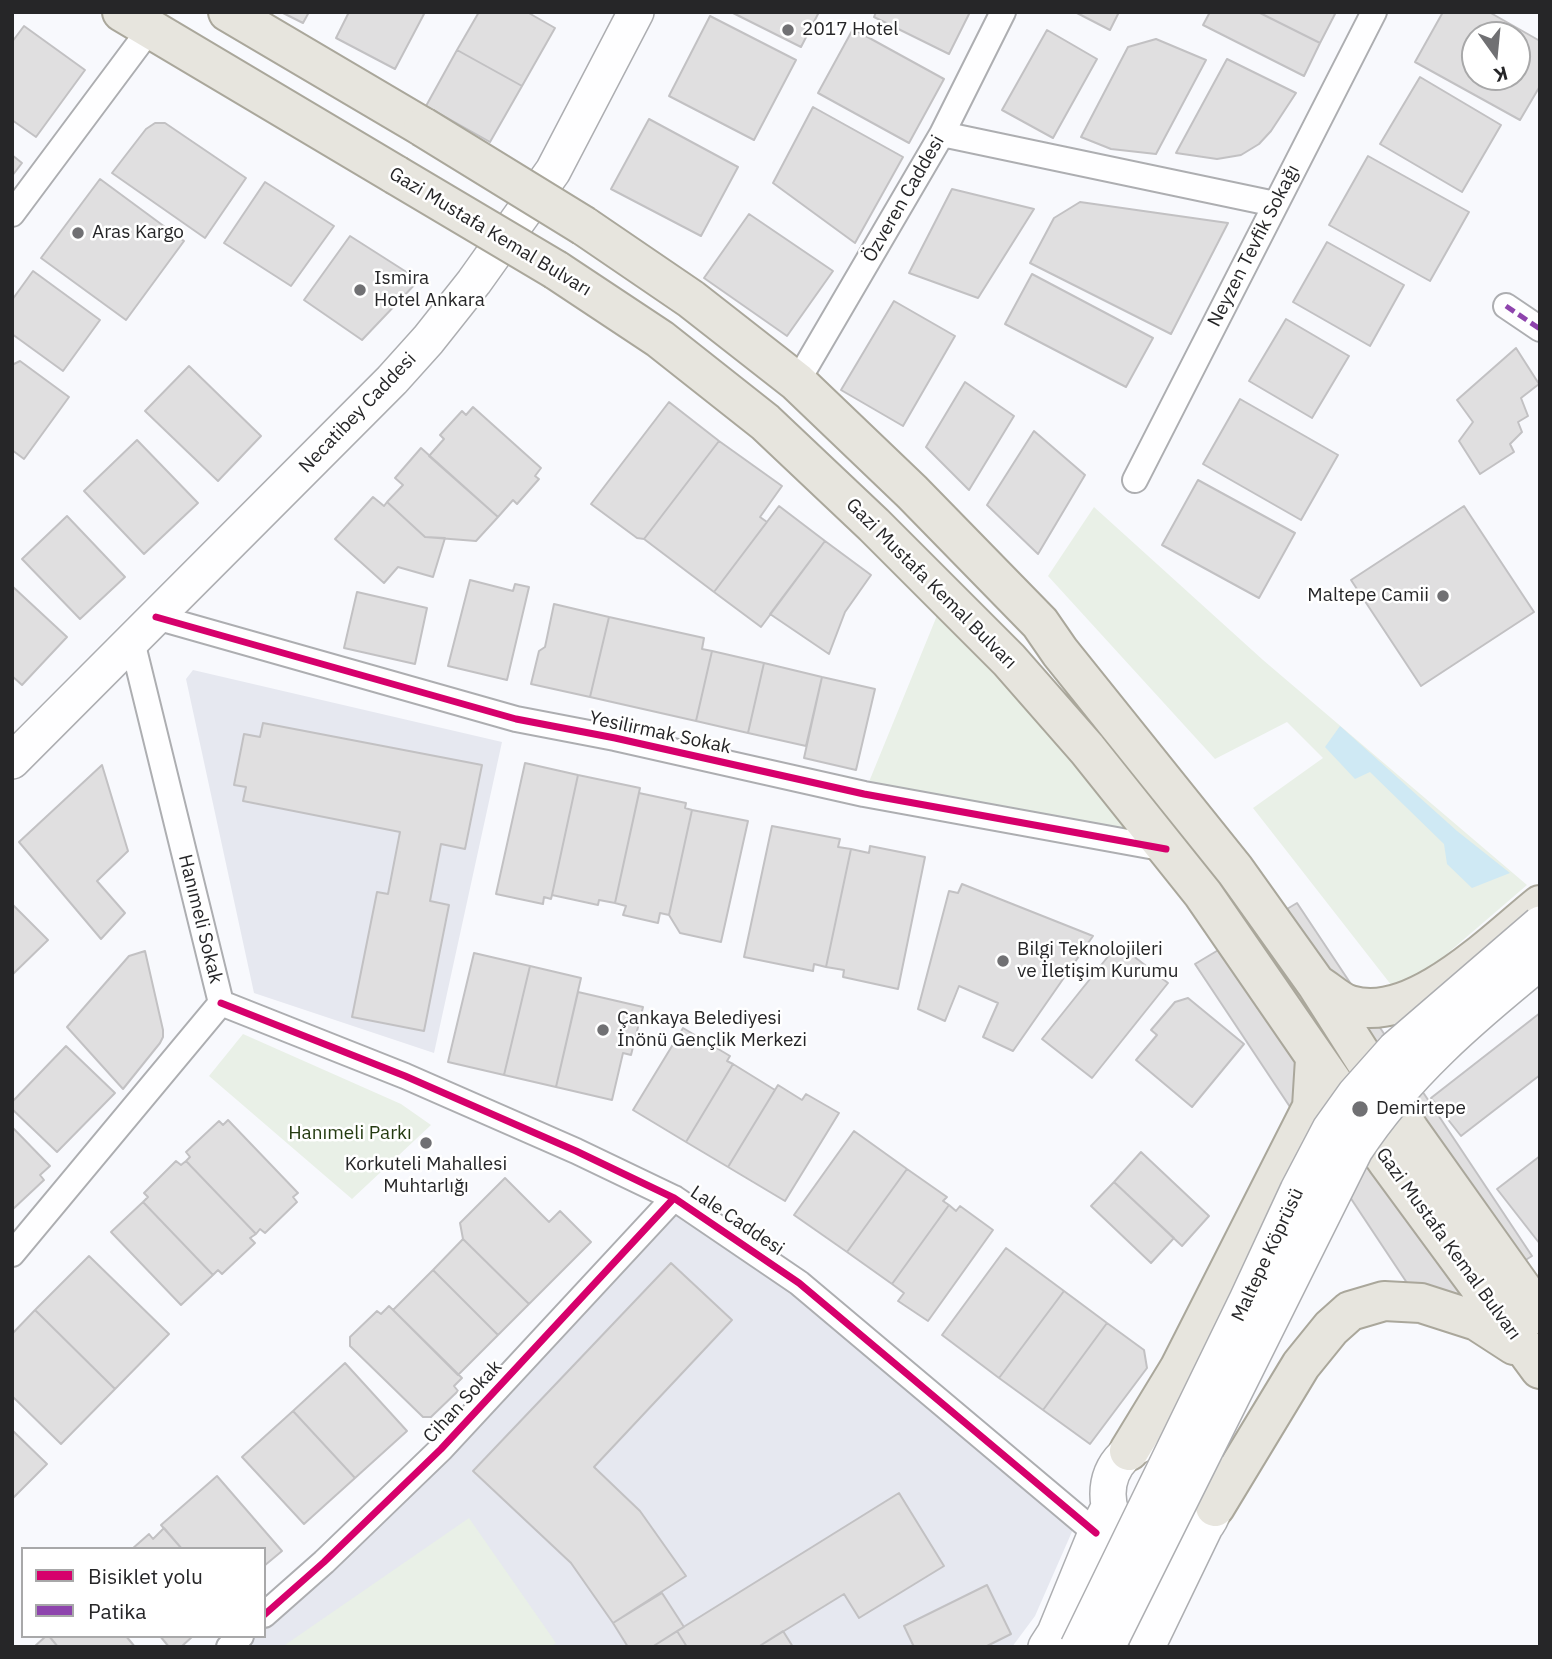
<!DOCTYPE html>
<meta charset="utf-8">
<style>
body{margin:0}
#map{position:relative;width:1552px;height:1659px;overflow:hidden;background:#f8f9fd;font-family:"IBM Plex Sans",sans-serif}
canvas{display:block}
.frame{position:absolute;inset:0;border:14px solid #262628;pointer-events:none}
.legend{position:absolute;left:21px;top:1547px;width:245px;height:91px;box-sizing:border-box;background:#fff;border:2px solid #a8a8a9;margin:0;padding:9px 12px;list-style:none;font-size:21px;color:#262628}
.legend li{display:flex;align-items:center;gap:14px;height:35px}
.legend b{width:35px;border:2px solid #a8a8a9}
.north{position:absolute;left:1461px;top:21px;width:70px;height:70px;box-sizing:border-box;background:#fff;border:2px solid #a8a8a9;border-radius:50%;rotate:165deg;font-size:19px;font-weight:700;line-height:28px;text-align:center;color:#262628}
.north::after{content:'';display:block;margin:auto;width:24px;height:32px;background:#707073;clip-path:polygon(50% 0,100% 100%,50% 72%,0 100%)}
</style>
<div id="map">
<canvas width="1552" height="1659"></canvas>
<div class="frame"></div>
<ul class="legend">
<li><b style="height:9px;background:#d6006c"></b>Bisiklet yolu</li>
<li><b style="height:9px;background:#8e44ad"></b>Patika</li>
</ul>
<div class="north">K</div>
</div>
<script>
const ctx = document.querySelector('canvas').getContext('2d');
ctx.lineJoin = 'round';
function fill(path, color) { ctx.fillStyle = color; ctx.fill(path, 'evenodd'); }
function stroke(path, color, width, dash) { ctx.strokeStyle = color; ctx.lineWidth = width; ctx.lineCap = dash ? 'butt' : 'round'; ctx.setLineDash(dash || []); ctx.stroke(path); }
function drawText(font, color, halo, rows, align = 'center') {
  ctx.font = font + ' "IBM Plex Sans",sans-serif'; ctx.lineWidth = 5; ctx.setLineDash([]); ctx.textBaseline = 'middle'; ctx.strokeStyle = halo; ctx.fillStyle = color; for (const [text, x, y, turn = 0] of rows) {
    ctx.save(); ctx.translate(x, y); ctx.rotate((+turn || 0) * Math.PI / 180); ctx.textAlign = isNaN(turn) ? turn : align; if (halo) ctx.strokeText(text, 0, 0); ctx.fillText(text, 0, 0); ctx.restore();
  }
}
fill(new Path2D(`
 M 193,670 L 502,742 L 434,1053 L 254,993 L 186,679 Z
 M 674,1198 L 1078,1518 L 1035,1616 L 1012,1647 L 229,1647 L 241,1636 L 264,1636 L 264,1615 Z`), '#e6e8f0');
fill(new Path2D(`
 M 1094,507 L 1263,660 L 1527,885 L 1399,995 L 1253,808 L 1323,758 L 1287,722 L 1215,759 L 1048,576 Z
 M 945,596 L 1166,849 L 864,794 Z
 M 243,1034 L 401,1104 L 431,1125 L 352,1199 L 209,1076 Z
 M 469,1518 L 556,1643 L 551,1647 L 282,1647 Z`), '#e9f0e7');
fill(new Path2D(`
 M 1340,726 L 1457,831 L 1510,873 L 1472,888 L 1447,864 L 1444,844 L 1370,772 L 1355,779 L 1325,747 Z`), '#cfe9f4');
const building = new Path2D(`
 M 281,12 L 309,12 L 303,23 Z
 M 349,12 L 420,12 L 424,14 L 395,69 L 336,38 Z
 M 479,12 L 527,12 L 555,28 L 522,86 L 457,50 Z
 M 731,12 L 819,12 L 801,47 Z
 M 876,12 L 970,12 L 949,54 L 874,17 Z
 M 1075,12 L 1119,12 L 1110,30 Z
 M 1210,12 L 1258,12 L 1320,43 L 1304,76 L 1203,25 Z
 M 1258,12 L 1336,12 L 1320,43 Z
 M 1443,12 L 1489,12 L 1540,41 L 1540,86 L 1520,120 L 1415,62 ZM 1475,35 L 1517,35 L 1517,77 L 1475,77 Z
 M 710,16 L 796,60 L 754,140 L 669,96 Z
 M 24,26 L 85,70 L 36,137 L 12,120 L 12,42 Z
 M 853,29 L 944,79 L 909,143 L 818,93 Z
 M 1047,30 L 1097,59 L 1053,138 L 1002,110 Z
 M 1156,39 L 1206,60 L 1156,154 L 1111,149 L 1081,137 L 1128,47 Z
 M 457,50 L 522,86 L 490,142 L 426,106 Z
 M 1227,59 L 1296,93 L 1271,131 L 1259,144 L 1241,155 L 1217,159 L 1176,153 Z
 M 1420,77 L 1501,125 L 1462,192 L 1380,144 Z
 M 813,107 L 903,157 L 855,243 L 773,183 Z
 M 649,119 L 738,167 L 701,236 L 611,189 Z
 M 155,123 L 165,123 L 246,178 L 205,238 L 112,173 L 146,129 Z
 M 12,155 L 22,163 L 12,176 Z
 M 1368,156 L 1469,212 L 1430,281 L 1329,225 Z
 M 100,179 L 184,241 L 126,320 L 41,258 Z
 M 265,182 L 334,226 L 291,286 L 224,243 Z
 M 952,189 L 1034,209 L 978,298 L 909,273 Z
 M 1080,202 L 1228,223 L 1171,334 L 1030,263 L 1054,218 Z
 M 749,214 L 833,271 L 787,336 L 704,278 Z
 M 350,236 L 419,280 L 362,340 L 304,300 Z
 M 1327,242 L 1404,285 L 1370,346 L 1293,302 Z
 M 33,271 L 100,320 L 63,371 L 12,334 L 12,300 Z
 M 1032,274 L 1153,338 L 1126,387 L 1005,324 Z
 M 894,301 L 955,336 L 903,426 L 841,390 Z
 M 1286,319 L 1349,356 L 1312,418 L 1249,381 Z
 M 1516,348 L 1539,384 L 1521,398 L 1528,416 L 1518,422 L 1522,432 L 1510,444 L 1514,452 L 1480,474 L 1459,441 L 1473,422 L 1457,400 Z
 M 20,361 L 69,397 L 24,459 L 12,450 L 12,365 Z
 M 189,366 L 261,436 L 218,481 L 145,411 Z
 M 965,382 L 1014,416 L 969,490 L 926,447 Z
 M 1240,399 L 1338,455 L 1301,520 L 1203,464 Z
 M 669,402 L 719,441 L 644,539 L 637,538 L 591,504 Z
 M 473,407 L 541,468 L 535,476 L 539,479 L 517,504 L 513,500 L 498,517 L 429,456 L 444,439 L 440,435 L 462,411 L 466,415 Z
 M 1034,431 L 1085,475 L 1038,554 L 987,505 Z
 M 137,440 L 198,503 L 144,554 L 84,491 Z
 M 719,441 L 782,486 L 760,517 L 767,522 L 714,592 L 644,539 Z
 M 421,448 L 498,517 L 476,541 L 425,537 L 387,502 L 403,485 L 395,478 Z
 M 1198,480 L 1295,533 L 1259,598 L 1162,545 Z
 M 373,497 L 384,506 L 387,502 L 425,537 L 445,538 L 433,577 L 398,567 L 384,583 L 335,539 Z
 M 779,506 L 825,541 L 761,627 L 714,592 Z
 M 1464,506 L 1534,612 L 1421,686 L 1351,580 Z
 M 67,516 L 125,577 L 80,619 L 22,559 Z
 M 825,541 L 871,575 L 845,612 L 829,654 L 770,614 Z
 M 470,580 L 513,591 L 515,584 L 529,587 L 507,680 L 448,666 Z
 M 12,586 L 67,637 L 22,685 L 12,676 Z
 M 357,592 L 427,608 L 415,664 L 344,648 Z
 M 554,604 L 609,617 L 590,697 L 531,684 L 539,651 L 545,647 Z
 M 609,617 L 704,638 L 702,649 L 712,651 L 696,721 L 590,697 Z
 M 712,651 L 764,663 L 748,733 L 696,721 Z
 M 764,663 L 822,677 L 806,746 L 748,733 Z
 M 822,677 L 875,689 L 856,770 L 804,758 Z
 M 263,723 L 482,765 L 465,849 L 441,844 L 430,901 L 449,905 L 424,1031 L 352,1017 L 377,892 L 388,894 L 400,832 L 243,801 L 246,787 L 234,785 L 244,734 L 260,737 Z
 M 525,763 L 578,775 L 552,895 L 551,899 L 544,897 L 543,904 L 496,894 Z
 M 102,765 L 128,851 L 97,881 L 125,913 L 101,939 L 19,842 Z
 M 578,775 L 640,788 L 615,903 L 599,900 L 598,905 L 552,895 Z
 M 639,793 L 686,803 L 685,808 L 692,810 L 669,915 L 660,913 L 658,923 L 623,915 L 626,906 L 615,903 Z
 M 692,810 L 748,821 L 721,942 L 680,933 L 669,915 Z
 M 772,826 L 840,839 L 838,847 L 851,849 L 826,967 L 814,964 L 813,971 L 744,957 Z
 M 870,846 L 925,857 L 898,989 L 843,977 L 844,970 L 826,967 L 851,849 L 869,853 Z
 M 962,884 L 1093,936 L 1013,1051 L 983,1037 L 998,1003 L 959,986 L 945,1021 L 918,1009 L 949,891 L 958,893 Z
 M 1297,903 L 1532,1256 L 1431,1319 L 1195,964 Z
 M 12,904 L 48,940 L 12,975 Z
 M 1118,944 L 1168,983 L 1092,1078 L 1042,1039 Z
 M 145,951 L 163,1030 L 163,1037 L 160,1043 L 123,1089 L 67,1027 L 129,956 Z
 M 474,953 L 530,966 L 504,1075 L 448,1062 Z
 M 530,966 L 581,978 L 556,1087 L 504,1075 Z
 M 578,992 L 643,1007 L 631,1055 L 623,1053 L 612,1100 L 556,1087 Z
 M 1188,998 L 1244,1044 L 1192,1107 L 1136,1060 L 1157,1035 L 1151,1030 L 1175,1002 Z
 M 1540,1013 L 1540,1075 L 1461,1136 L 1431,1098 Z
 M 683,1028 L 730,1056 L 727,1061 L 733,1064 L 686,1142 L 633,1110 Z
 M 66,1046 L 115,1093 L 57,1152 L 12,1109 L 12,1102 Z
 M 733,1064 L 775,1090 L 728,1167 L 686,1142 Z
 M 778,1085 L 802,1100 L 806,1094 L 839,1113 L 785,1201 L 728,1167 Z
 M 228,1120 L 298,1193 L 293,1197 L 297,1202 L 265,1233 L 260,1229 L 256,1234 L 186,1161 L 190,1157 L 186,1152 L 219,1121 L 223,1125 Z
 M 12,1127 L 50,1166 L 40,1175 L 44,1180 L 12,1210 Z
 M 854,1131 L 907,1169 L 847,1252 L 794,1215 Z
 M 1141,1152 L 1209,1216 L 1182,1246 L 1114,1182 Z
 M 1540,1156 L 1540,1244 L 1497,1189 Z
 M 176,1161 L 181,1165 L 186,1161 L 256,1234 L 250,1238 L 255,1243 L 222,1274 L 218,1270 L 213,1275 L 143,1202 L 148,1197 L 144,1193 Z
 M 907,1169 L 947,1197 L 943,1201 L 949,1205 L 892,1284 L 847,1252 Z
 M 505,1178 L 549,1222 L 560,1211 L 591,1242 L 529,1304 L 463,1239 L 460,1223 Z
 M 1114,1182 L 1174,1238 L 1151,1263 L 1091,1206 Z
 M 143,1202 L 213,1275 L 181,1305 L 111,1232 Z
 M 949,1205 L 956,1211 L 960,1206 L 993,1230 L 928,1321 L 898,1301 L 904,1293 L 892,1284 Z
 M 463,1239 L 529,1304 L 498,1335 L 433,1270 Z
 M 1006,1248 L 1064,1291 L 999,1378 L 942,1335 Z
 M 89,1256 L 169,1334 L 115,1389 L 35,1310 Z
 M 671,1263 L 732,1320 L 594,1467 L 640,1511 L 686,1576 L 613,1623 L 571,1563 L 473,1471 Z
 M 433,1270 L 498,1335 L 458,1375 L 393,1310 Z
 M 1064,1291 L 1107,1323 L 1043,1410 L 999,1378 Z
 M 389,1306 L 462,1378 L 454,1386 L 458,1391 L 431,1417 L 423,1417 L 350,1346 L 350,1337 L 377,1311 L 381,1314 Z
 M 35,1310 L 115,1389 L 61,1444 L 12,1396 L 12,1334 Z
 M 1107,1323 L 1144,1350 L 1147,1368 L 1090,1444 L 1043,1410 Z
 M 345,1363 L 407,1431 L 355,1478 L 293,1411 Z
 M 293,1411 L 355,1478 L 304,1524 L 242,1457 Z
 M 12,1430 L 47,1464 L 12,1499 Z
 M 217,1476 L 282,1551 L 264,1566 L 264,1549 L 182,1549 L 161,1525 Z
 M 899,1493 L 944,1566 L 859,1618 L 844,1594 L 758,1647 L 687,1647 L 677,1631 Z
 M 164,1528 L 182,1549 L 132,1549 L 149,1534 L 153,1539 Z
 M 987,1585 L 1011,1634 L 985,1647 L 914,1647 L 904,1626 Z
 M 662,1593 L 684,1627 L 652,1647 L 628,1647 L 613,1623 Z
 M 677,1631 L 687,1647 L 652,1647 Z
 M 783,1631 L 793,1647 L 758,1647 Z
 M 46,1636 L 49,1636 L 58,1647 L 34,1647 Z
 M 49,1636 L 126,1636 L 135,1647 L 58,1647 Z
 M 160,1636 L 193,1636 L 181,1647 L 169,1647 Z`);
fill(building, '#e0dfe0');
stroke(building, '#c2c1c3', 2);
const street = new Path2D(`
 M 942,134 L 1275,204
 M 12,214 L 150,29
 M 1506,306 L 1540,329
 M 797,382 L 942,134 L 1003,12
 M 1135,480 L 1374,12
 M 156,617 L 516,719 L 615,738 L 864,794 L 1166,849
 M 132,641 L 221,1003
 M 221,1003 L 405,1076 L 576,1151 L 674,1198 L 799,1283 L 1096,1533
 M 12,1254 L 221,1003
 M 264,1615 L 324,1562 L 441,1449 L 674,1198
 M 229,1647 L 241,1636`);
const secondary = new Path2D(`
 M 12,761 L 392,380 L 428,340 L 474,282 L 553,171 L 636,12
 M1108 1494a54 54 0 1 1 108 0a54 54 0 1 1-108 0Z
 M 1046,1647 L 1055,1633 L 1096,1533 L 1109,1507
 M 1147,1647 L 1205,1527`);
const primary = new Path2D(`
 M 122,12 L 396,175
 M 228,12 L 423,127
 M 584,226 L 691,299 L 797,382 L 912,492 L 1040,623 L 1060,652 L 1235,870 L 1317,985 L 1410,1131 L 1540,1314
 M 556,270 L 660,339 L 765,422 L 874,525 L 1009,660 L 1087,749 L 1203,894 L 1387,1161 L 1540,1369
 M 1318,985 C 1328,991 1339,1002 1350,1005 C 1413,1025 1494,942 1540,905
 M 1129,1451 L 1179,1369 L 1312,1107 L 1315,1059
 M 1215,1507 L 1301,1365 L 1331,1328 L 1350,1311 L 1384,1301 L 1421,1303 L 1477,1321 L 1514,1345`);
stroke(street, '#adaeb1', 28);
stroke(secondary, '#adaeb1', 38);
stroke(primary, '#aaa79b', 42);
stroke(street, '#fefeff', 24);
stroke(secondary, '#fefeff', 35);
stroke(primary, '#e7e5de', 38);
const secondaryBridge = new Path2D(`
 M 1078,1647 L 1247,1300 L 1298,1190 L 1330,1129 L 1355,1094 L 1395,1049 L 1540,924
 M 1107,1647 L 1355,1150 C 1404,1075 1471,1018 1540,962`);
const primaryBridge = new Path2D(`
 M 423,127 L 584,226
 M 396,175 L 556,270`);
stroke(secondaryBridge, '#adaeb1', 38, []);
stroke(primaryBridge, '#aaa79b', 42, []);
stroke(secondaryBridge, '#fefeff', 35);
stroke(primaryBridge, '#e7e5de', 38);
stroke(new Path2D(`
 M 1506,306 L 1540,329`), '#8e44ad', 5, [10, 5]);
stroke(new Path2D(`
 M 156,617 L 516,719 L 615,738 L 864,794 L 1166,849
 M 221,1003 L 405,1076 L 576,1151 L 674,1198 L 799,1283 L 1096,1533
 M 264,1615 L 324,1562 L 441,1449 L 674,1198`), '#d6006c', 7);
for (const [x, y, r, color] of [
 [788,30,7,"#707073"],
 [78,233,7,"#707073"],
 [360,290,7,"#707073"],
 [1443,596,7,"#707073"],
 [1003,961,7,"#707073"],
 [603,1030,7,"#707073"],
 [1360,1109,9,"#707073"],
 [426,1143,7,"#707073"]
]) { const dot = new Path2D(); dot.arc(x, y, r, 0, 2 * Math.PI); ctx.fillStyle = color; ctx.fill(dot); stroke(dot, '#fff', 2.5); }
drawText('19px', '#262628', '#fff', [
 ["2017 Hotel",802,30],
 ["Aras Kargo",92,233],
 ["Ismira",374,279],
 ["Hotel Ankara",374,301],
 ["Maltepe Camii",1429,596,"right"],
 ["Bilgi Teknolojileri",1017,950],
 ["ve İletişim Kurumu",1017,972],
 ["Çankaya Belediyesi",617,1019],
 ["İnönü Gençlik Merkezi",617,1041],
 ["Demirtepe",1376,1109],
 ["Korkuteli Mahallesi",426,1165,"center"],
 ["Muhtarlığı",426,1187,"center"]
], 'left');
drawText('19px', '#262628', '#fff', [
 ["Özveren Caddesi",904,199,-60],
 ["Gazi Mustafa Kemal Bulvarı",490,232,31],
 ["Neyzen Tevfik Sokağı",1254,246,-63],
 ["Necatibey Caddesi",358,413,-46],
 ["Gazi Mustafa Kemal Bulvarı",931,584,45],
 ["Yesilirmak Sokak",660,733,12],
 ["Hanımeli Sokak",200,919,76],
 ["Lale Caddesi",737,1221,34],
 ["Gazi Mustafa Kemal Bulvarı",1448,1244,54],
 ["Maltepe Köprüsü",1268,1255,-65],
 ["Cihan Sokak",463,1402,-47]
]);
drawText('19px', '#253b11', '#fff', [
 ["Hanımeli Parkı",350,1134]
]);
</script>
